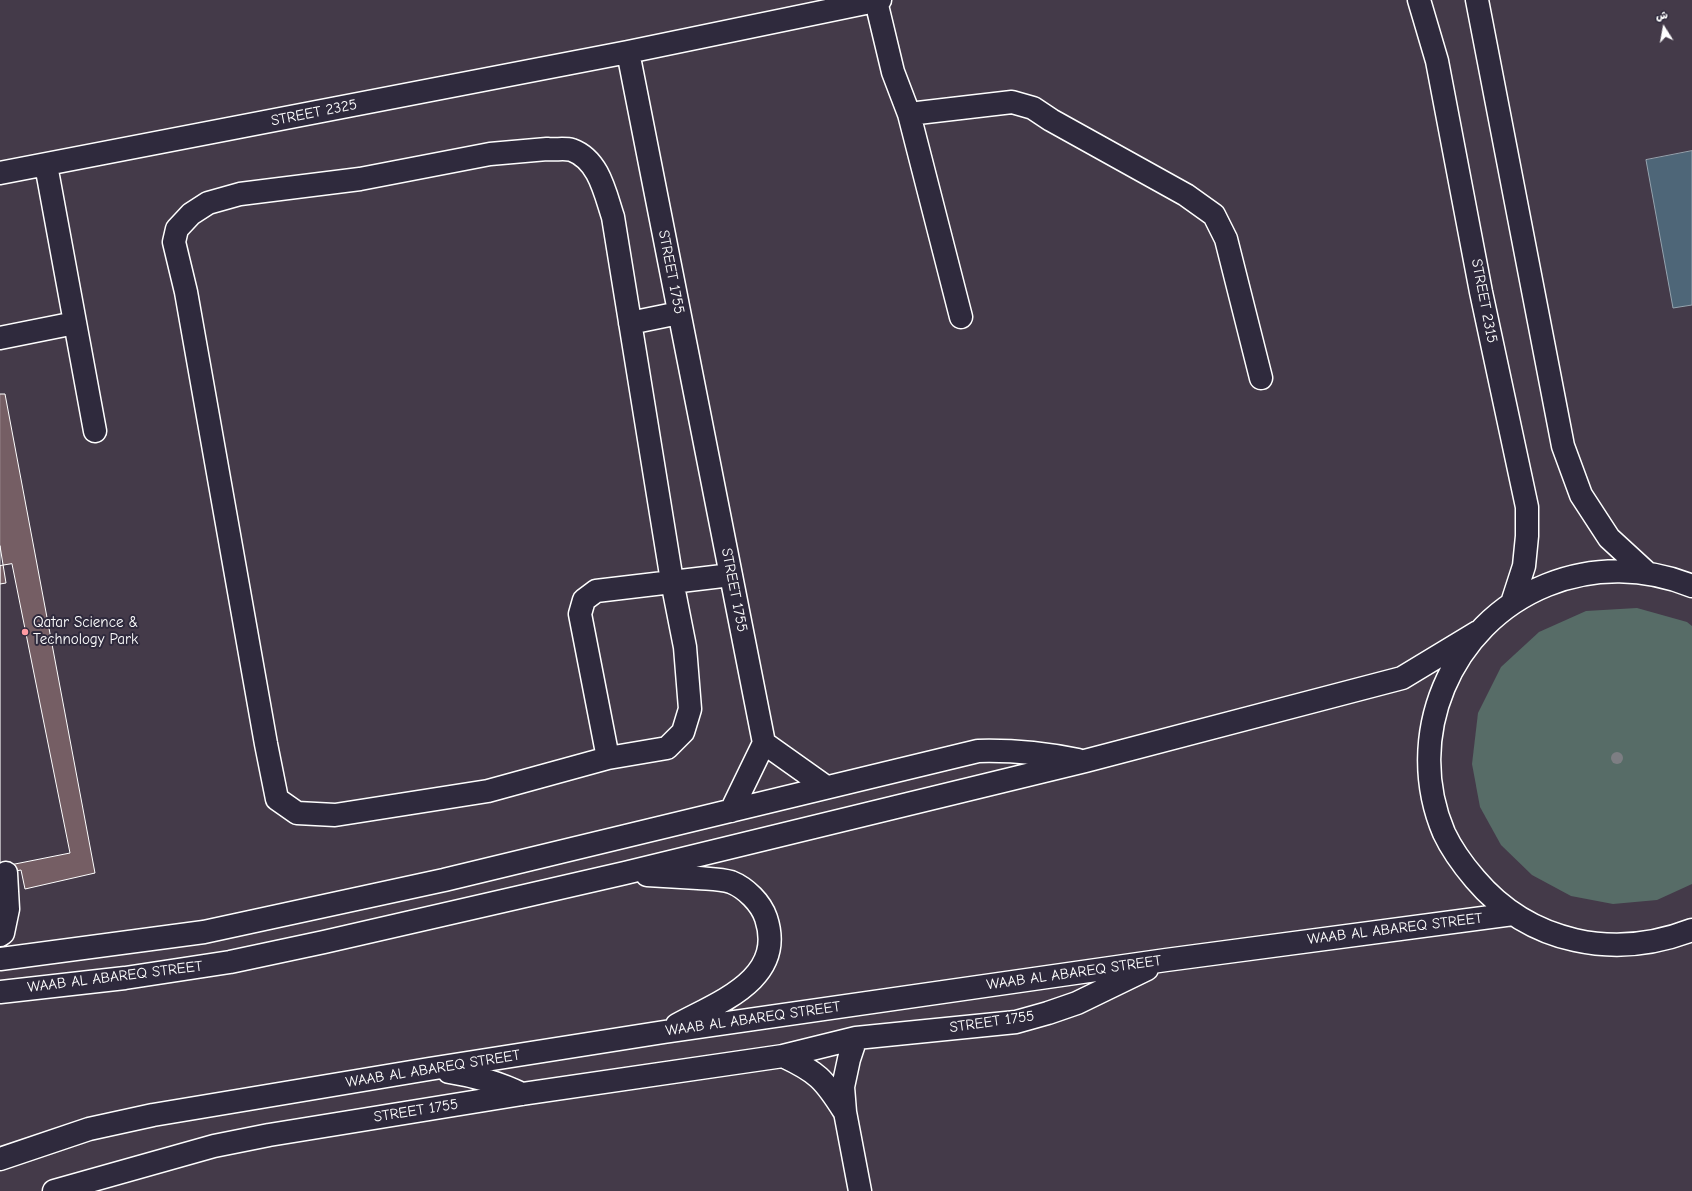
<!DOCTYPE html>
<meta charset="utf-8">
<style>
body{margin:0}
#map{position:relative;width:1692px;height:1191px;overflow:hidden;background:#443a49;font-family:"Comic Neue","Playpen Sans Arabic",sans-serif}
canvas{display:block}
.north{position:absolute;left:1644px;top:8px;width:40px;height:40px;-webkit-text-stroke:3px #2f2a3d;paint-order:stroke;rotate:349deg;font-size:11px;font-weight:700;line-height:16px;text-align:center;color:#fff}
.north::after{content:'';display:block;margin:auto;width:14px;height:18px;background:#fff;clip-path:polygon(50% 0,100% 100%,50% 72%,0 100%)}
</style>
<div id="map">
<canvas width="1692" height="1191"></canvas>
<div class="north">ش</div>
</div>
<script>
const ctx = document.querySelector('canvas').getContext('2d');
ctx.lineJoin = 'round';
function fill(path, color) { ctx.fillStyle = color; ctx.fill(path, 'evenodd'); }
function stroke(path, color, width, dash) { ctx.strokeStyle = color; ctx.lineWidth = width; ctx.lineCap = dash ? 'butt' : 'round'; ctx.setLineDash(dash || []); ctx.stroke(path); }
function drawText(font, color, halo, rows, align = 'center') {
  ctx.font = font + ' "Comic Neue",sans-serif'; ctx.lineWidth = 4; ctx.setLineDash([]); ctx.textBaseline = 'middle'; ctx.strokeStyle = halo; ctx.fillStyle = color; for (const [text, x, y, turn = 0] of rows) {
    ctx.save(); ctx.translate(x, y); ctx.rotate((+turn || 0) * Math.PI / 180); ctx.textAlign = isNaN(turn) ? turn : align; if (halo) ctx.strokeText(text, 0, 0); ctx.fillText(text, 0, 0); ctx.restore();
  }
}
fill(new Path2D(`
 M 1637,608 L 1687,622 L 1692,626 L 1692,884 L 1657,900 L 1613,904 L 1571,896 L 1532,875 L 1501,845 L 1480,807 L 1472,764 L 1478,713 L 1501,667 L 1539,632 L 1586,611 Z`), '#576c67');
const water = new Path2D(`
 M 1692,151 L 1692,305 L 1673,308 L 1646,160 Z`);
fill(water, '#4e6678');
stroke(water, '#95a3ae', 1);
const building = new Path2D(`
 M 0,394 L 5,394 L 95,873 L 25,889 L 21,870 L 0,874 Z
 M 0,546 L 6,583 L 0,584 Z
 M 12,564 L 70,853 L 0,867 L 0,566 Z`);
fill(building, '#755e64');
stroke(building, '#fff', 1);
const minor = new Path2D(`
 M 1419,0 L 1437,61 L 1481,292 L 1527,507 L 1527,536 L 1524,566 L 1512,603
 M 1477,0 L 1563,446 L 1581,495 L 1609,538 L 1646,572
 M 876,1 L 893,72 L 909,114 L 961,317
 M 628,52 L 764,743 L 731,811
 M 909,114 L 1012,102 L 1033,108 L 1051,120 L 1186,195 L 1214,215 L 1226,239 L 1261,378
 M 547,149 C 555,150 565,148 572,150 C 599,160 605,193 613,217 L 672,581 L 685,647 L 690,709 L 683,732 L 667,748 L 608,758 L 488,791 L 335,815 L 297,813 L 277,799 L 266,744 L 186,292 L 174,242 L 177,229 L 191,214 L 208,203 L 240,194 L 360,179 L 490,154 Z
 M 46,165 L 95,431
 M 0,173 L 628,52 L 880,0
 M 630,323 L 679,313
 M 0,338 L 75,323
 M 1692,586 C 1645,567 1594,566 1547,585 C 1450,624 1403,737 1444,833 C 1452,850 1463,865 1475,879 C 1530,944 1615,960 1692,930
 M 764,743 L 826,787
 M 608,758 L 580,614 L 584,600 L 596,591 L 731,575
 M 647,875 C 664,876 681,877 698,878 C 709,879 721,879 731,882 C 746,888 761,903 766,918 C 786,979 719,1002 677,1025
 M 0,935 L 3,933 L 8,909 L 6,873
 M 0,959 L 204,932 L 444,880 L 978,751 C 1014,750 1043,753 1078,760
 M 0,992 L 125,978 L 230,962 L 324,942 L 625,873 L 1085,761 L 1402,678 L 1478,632
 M 856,1038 L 849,1059 L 843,1087 L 845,1112 L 860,1191
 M 783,1056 C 817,1072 824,1079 844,1111
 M 449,1072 C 475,1076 498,1082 522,1094
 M 0,1159 L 89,1129 L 153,1115 L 429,1069 L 664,1032 L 1166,960 L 1513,914
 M 54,1191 L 214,1146 L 269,1135 L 522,1094 L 783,1056 L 856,1038 L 1016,1022 L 1048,1013 L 1077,1003 L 1147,969`);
stroke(minor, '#fff', 25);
stroke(minor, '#2f2a3d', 22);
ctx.fillStyle = '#7d7e83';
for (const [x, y] of [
 [1617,758]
]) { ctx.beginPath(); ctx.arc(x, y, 6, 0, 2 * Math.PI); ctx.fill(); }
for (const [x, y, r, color] of [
 [25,632,4,"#ff9aa2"]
]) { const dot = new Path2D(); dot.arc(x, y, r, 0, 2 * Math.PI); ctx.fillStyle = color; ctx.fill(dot); stroke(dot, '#2f2a3d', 1.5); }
drawText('15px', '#fff', '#2f2a3d', [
 ["STREET 2325",314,113,-11],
 ["STREET 1755",671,272,79],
 ["STREET 2315",1484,301,79],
 ["STREET 1755",734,590,79],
 ["WAAB AL ABAREQ STREET",1395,929,-7],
 ["WAAB AL ABAREQ STREET",1074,973,-8],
 ["WAAB AL ABAREQ STREET",115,977,-7],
 ["WAAB AL ABAREQ STREET",753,1019,-8],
 ["STREET 1755",992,1022,-8],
 ["WAAB AL ABAREQ STREET",433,1069,-9],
 ["STREET 1755",416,1111,-9]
]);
drawText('15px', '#fff', '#2f2a3d', [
 ["Qatar Science &",33,623],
 ["Technology Park",33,640]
], 'left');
</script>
